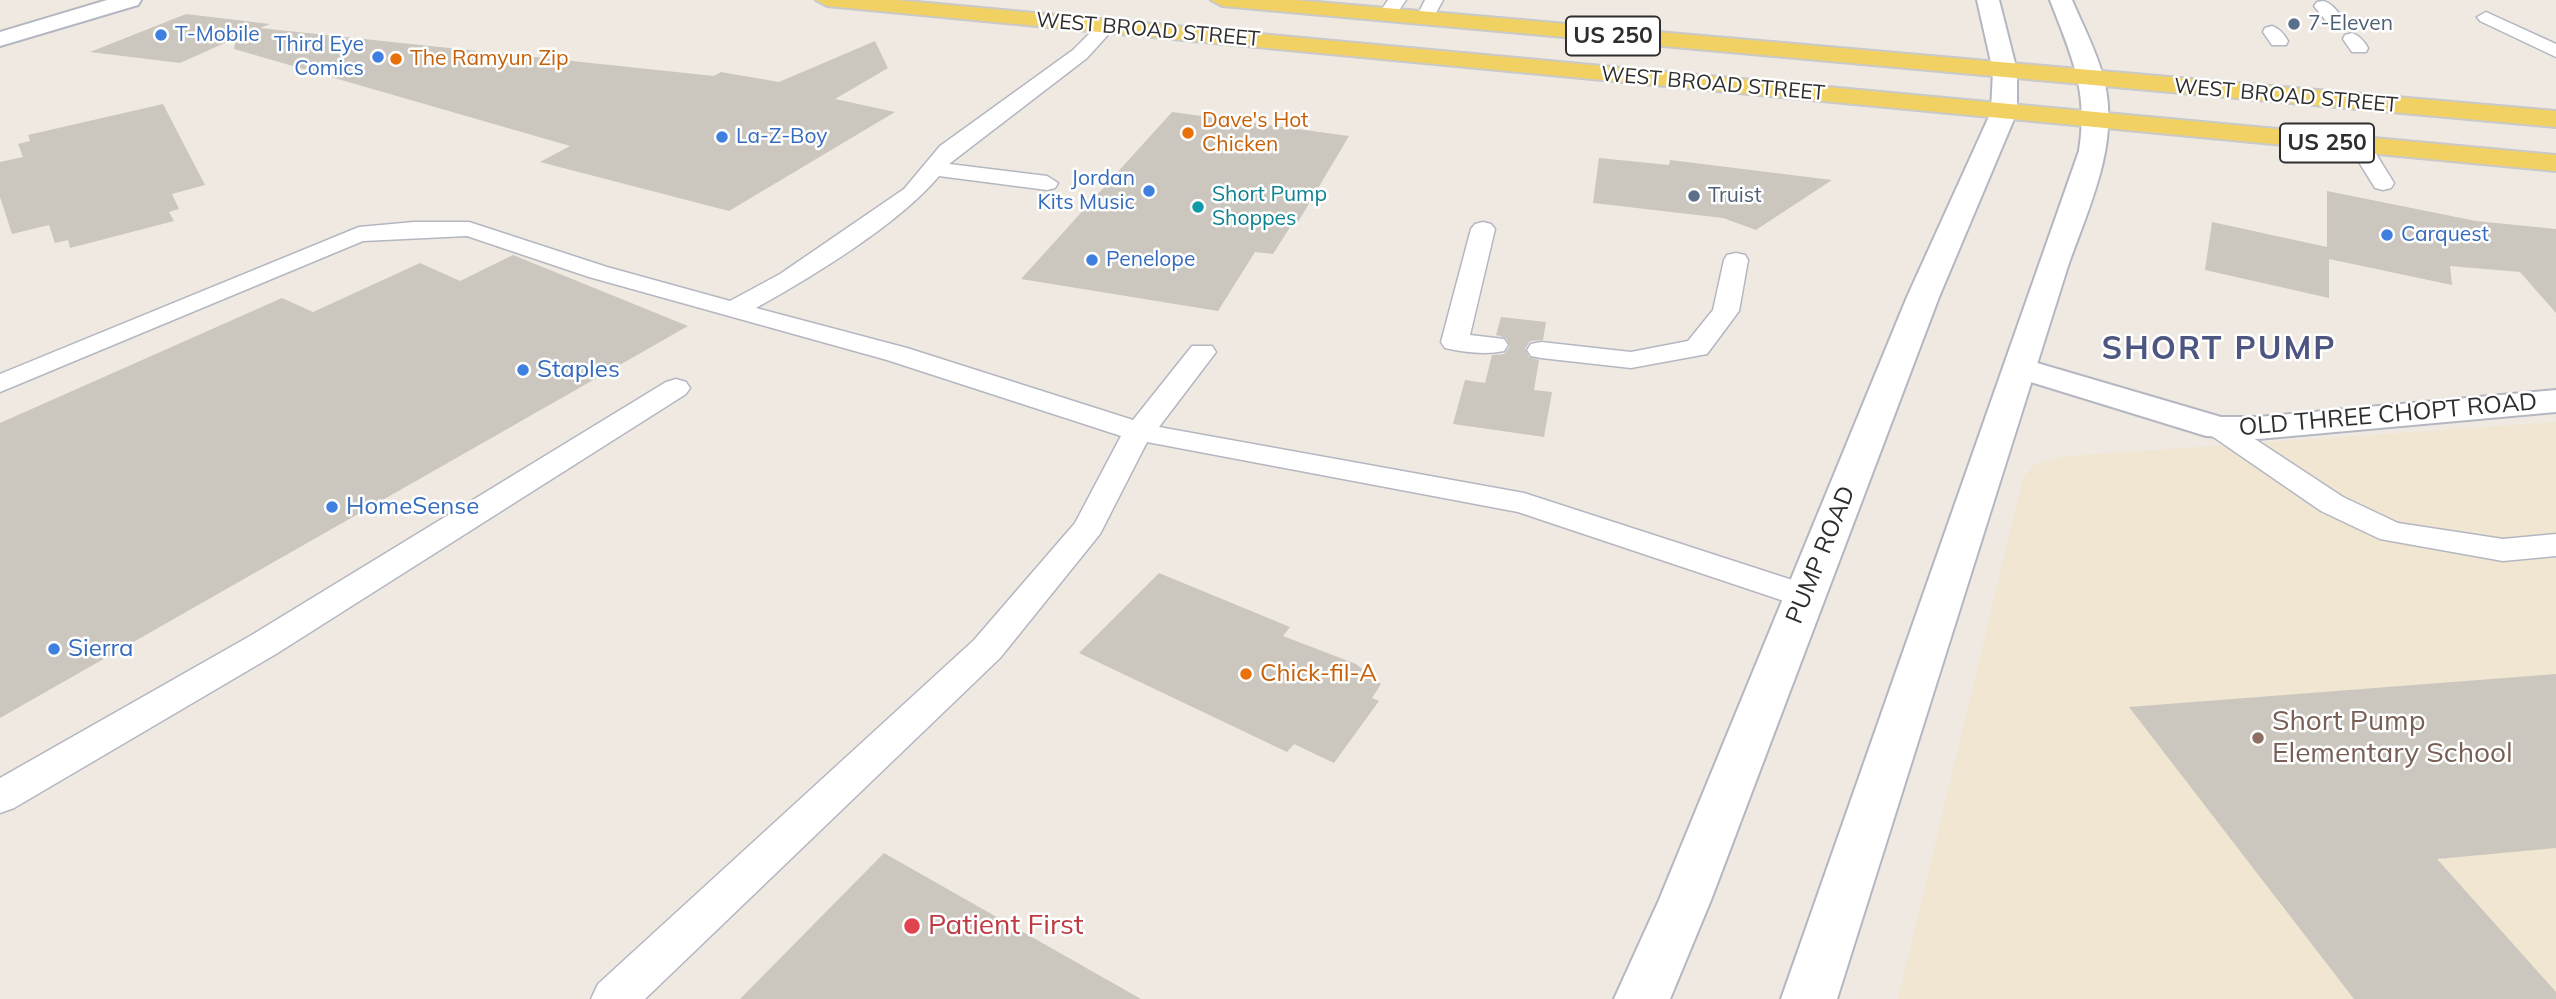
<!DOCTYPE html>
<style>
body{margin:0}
canvas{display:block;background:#efe9e1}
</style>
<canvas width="2556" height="999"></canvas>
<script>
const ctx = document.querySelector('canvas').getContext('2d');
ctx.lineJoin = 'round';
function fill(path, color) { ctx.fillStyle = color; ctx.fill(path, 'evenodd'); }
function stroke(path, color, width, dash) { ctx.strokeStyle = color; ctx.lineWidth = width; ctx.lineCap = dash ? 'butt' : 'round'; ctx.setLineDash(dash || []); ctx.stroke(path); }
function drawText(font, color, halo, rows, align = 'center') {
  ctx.font = font + ' Mulish,sans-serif'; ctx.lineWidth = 5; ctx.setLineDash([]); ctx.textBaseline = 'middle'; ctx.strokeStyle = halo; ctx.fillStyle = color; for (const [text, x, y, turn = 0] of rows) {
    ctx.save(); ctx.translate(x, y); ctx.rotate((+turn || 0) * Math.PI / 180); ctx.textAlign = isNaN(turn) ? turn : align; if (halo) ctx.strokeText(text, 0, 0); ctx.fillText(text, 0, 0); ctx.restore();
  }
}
fill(new Path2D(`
 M 2556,422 L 2556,999 L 1898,999 L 2023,478 L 2034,465 L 2059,457 L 2095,454 Z`), '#f0e6d1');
fill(new Path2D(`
 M 186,14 L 270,24 L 260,28 L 714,76 L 721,72 L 779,82 L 875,41 L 888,68 L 835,99 L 895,112 L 729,211 L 540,162 L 570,146 L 234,49 L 236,38 L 180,63 L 90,52 Z
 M 163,104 L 205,185 L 172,194 L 179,209 L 169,212 L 174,221 L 70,248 L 68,240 L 55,243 L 49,225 L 12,234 L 0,197 L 0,162 L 23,157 L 18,144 L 30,141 L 28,135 Z
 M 1172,112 L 1349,136 L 1298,222 L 1294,221 L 1273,254 L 1255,252 L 1218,311 L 1021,279 Z
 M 1599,158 L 1669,165 L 1670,160 L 1832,180 L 1756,230 L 1723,218 L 1593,203 Z
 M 2327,191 L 2476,221 L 2556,229 L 2556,313 L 2520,272 L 2450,266 L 2452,285 L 2329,259 L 2329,298 L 2205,270 L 2212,222 L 2327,247 Z
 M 513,255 L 688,326 L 0,718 L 0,423 L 282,298 L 313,312 L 420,263 L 460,281 Z
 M 1501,317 L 1546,322 L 1543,340 L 1530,341 L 1525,349 L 1529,357 L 1539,360 L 1534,390 L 1552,392 L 1544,437 L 1453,424 L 1465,380 L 1485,383 L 1492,355 L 1504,354 L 1510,346 L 1506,338 L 1496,335 Z
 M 1159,573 L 1290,627 L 1283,636 L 1356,664 L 1381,684 L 1372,698 L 1379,701 L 1334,763 L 1294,744 L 1287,752 L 1079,653 Z
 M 2556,674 L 2556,848 L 2437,859 L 2556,992 L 2556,999 L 2354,999 L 2129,707 Z
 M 884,853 L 1141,999 L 740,999 Z`), '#cbc7bf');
const lane = new Path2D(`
 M 1388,0 L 1406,0 L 1393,19 L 1387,20 L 1378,15 Z
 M 1425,0 L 1443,0 L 1431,22 L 1425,23 L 1416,18 Z
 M 2323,1 C 2332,3 2337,11 2342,18 L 2339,22 L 2327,22 L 2314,6 L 2317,2 Z
 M 2486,12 L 2556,44 L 2556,57 L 2480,21 L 2477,17 Z
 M 1107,21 L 1116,26 L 1087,58 L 949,164 L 1047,176 L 1058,183 L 1055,188 L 1047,190 L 939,176 C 899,224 812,277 756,308 L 907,348 L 1133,420 L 1192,346 L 1212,346 L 1216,352 L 1159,427 L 1524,493 L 1817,588 L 1822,596 L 1817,604 L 1805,608 L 1793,604 L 1518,512 L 1147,442 L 1100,534 L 1000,658 L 645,999 L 591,999 L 598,984 L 974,640 L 1075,523 L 1121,436 L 887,360 L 589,277 L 467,236 L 363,241 L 0,392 L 0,374 L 359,227 L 414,222 L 469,222 L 607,267 L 730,301 L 780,274 L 904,189 L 940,146 L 1073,50 L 1101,22 Z
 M 2272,26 C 2280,29 2284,34 2288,41 L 2286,45 L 2272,45 L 2263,32 L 2265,28 Z
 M 2352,33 C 2360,36 2364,41 2368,48 L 2366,52 L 2352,52 L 2343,39 L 2345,35 Z
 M 2360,140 L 2368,141 L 2394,183 L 2391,188 L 2383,190 L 2375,188 L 2349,146 Z
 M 1483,222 L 1491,224 L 1495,229 L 1470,335 L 1504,339 L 1508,345 L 1504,351 C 1486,355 1463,352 1445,348 L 1441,342 L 1471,229 L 1475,224 Z
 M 1736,253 L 1745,255 L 1748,260 L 1739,311 L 1707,354 L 1631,368 L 1541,358 L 1531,356 L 1527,350 L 1531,344 L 1541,342 L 1631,352 L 1688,341 L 1713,310 L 1724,260 L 1727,255 Z
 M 676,379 L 686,382 L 690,388 L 686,394 L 276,654 L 14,808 L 0,813 L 0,778 L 250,636 L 666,382 Z
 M 2219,419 L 2229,422 L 2343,497 L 2398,523 L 2503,539 L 2556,534 L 2556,556 L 2503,561 L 2380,539 L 2321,511 L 2209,434 L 2204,428 L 2209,422 Z`);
const street = new Path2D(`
 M 107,0 L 141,0 L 138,5 L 0,46 L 0,32 Z
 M 2020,358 L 2221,417 L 2258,417 L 2556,390 L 2556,412 L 2258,439 L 2206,436 L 2008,375 L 2003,368 L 2008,361 Z`);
const secondary = new Path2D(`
 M 1977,0 L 1999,0 L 2017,71 L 2017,112 L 1939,297 L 1711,900 L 1670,999 L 1614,999 L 1659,900 L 1907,297 L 1991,112 L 1993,71 Z
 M 2050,0 L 2072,0 C 2083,26 2097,52 2104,80 C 2120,144 2089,206 2068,266 L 1837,999 L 1781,999 L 2079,151 C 2089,91 2071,55 2050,0 Z`);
const primary = new Path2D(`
 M 816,0 L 896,0 L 2556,155 L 2556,171 L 827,6 Z
 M 1211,0 L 1295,0 L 2556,111 L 2556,127 L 1222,6 Z`);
stroke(lane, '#b4b7c1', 3);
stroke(street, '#b4b7c1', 4);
stroke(secondary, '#b4b7c1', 4);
stroke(primary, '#c9c9c9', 4);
fill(lane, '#fff');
fill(street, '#fff');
fill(secondary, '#fff');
fill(primary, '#f2d163');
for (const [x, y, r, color] of [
 [2294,24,7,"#5c6f8a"],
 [161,35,7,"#3f7fe0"],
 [378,57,7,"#3f7fe0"],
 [396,59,7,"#e8710a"],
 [1188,133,7,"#e8710a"],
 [722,137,7,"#3f7fe0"],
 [1149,191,7,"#3f7fe0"],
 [1694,196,7,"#5c6f8a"],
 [1198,207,7,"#0f9aa8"],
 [2387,235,7,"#3f7fe0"],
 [1092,260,7,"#3f7fe0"],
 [523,370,7,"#3f7fe0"],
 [332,507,7,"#3f7fe0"],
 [54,649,7,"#3f7fe0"],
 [1246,674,7,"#e8710a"],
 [2258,738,7,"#8d6e63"],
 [912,926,9,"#e0444e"]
]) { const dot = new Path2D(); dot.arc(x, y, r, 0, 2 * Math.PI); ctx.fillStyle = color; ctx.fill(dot); stroke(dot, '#fff', 2.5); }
drawText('21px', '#4e5e75', '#fff', [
 ["7-Eleven",2308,24],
 ["Truist",1708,196]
], 'left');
drawText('21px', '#2e2e2e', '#fff', [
 ["WEST BROAD STREET",1148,30,5],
 ["WEST BROAD STREET",1713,84,5],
 ["WEST BROAD STREET",2286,96,5]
]);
drawText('21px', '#366cbe', '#fff', [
 ["T-Mobile",175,35],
 ["Third Eye",364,45,"right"],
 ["Comics",364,69,"right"],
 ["La-Z-Boy",736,137],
 ["Jordan",1135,179,"right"],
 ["Kits Music",1135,203,"right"],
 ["Carquest",2401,235],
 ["Penelope",1106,260]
], 'left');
drawText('21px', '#c56008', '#fff', [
 ["The Ramyun Zip",410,59],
 ["Dave's Hot",1202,121],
 ["Chicken",1202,145]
], 'left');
drawText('21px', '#0d838f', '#fff', [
 ["Short Pump",1212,195],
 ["Shoppes",1212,219]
], 'left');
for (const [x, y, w] of [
 [1613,36,94],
 [2327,143,94]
]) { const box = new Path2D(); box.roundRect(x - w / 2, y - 19.5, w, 39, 5); ctx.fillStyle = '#fff'; ctx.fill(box); stroke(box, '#2e2e2e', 2); }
drawText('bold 23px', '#2e2e2e', null, [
 ["US 250",1613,36],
 ["US 250",2327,143]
]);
drawText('24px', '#366cbe', '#fff', [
 ["Staples",537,370],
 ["HomeSense",346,507],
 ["Sierra",68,649]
], 'left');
drawText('24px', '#2e2e2e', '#fff', [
 ["OLD THREE CHOPT ROAD",2388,415,-5],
 ["PUMP ROAD",1821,555,-68]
]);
drawText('24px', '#c56008', '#fff', [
 ["Chick-fil-A",1260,674]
], 'left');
drawText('28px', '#785e54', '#fff', [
 ["Short Pump",2272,722],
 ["Elementary School",2272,754]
], 'left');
drawText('28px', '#be3a42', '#fff', [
 ["Patient First",928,926]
], 'left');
ctx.letterSpacing = '2px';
drawText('bold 32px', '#4d5680', '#fff', [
 ["SHORT PUMP",2219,349]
]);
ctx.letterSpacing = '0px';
</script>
